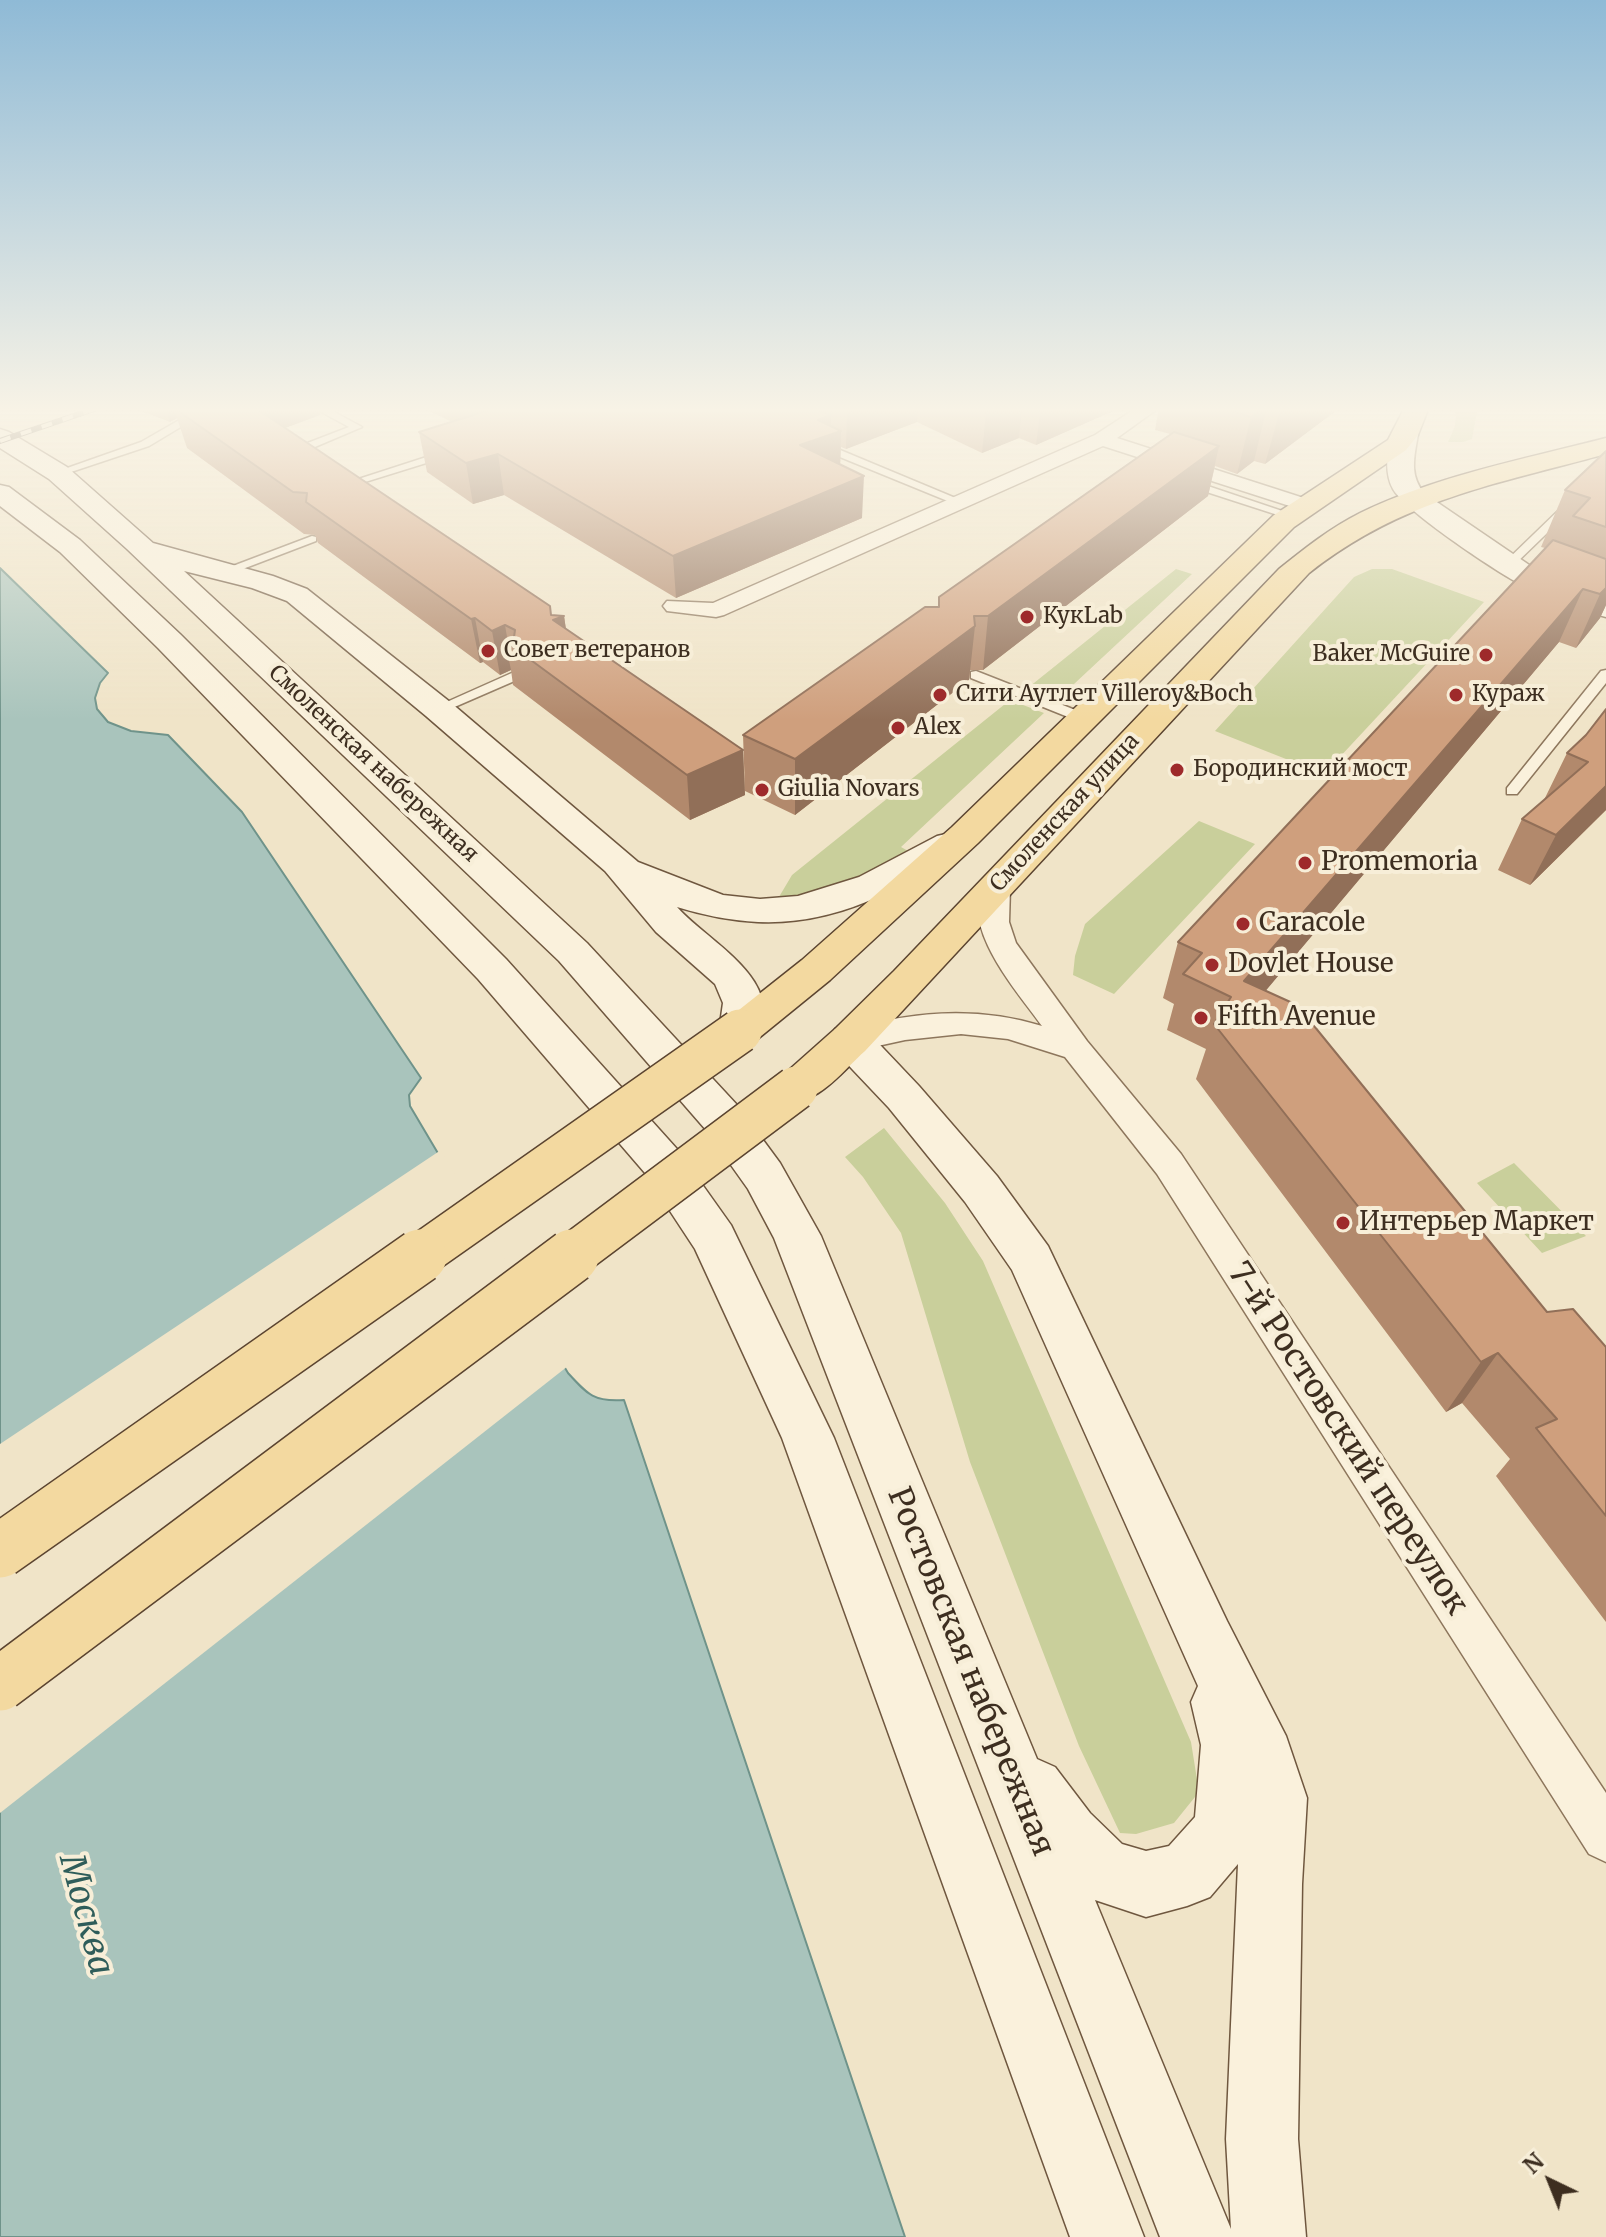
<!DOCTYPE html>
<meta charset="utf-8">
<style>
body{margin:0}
#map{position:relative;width:1606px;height:2237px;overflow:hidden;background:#f0e4c8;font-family:Merriweather,serif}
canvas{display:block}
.north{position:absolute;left:1510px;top:2141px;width:80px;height:80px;-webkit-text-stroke:6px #f7eed8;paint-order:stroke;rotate:317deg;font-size:22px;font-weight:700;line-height:32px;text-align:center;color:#3d2e20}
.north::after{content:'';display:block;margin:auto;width:28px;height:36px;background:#3d2e20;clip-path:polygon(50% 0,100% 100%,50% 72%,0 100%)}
</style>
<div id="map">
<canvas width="1606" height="2237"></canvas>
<div class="north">N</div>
</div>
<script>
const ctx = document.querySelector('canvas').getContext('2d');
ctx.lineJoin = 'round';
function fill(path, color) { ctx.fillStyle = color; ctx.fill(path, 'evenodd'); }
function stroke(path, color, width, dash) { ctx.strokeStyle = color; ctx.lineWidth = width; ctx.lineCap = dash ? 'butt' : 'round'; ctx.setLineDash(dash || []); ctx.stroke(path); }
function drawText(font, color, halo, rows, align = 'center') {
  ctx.font = font + ' Merriweather,serif'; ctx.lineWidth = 8; ctx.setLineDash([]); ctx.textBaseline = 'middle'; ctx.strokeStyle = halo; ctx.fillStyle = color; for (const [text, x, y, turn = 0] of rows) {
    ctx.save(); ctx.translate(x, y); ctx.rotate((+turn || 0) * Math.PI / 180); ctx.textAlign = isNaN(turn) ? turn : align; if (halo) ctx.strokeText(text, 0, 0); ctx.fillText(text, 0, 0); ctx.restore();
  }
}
fill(new Path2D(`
 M 1456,407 L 1478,407 L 1472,439 L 1463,442 L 1448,442 L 1455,426 Z
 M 1176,569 L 1192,574 L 1059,698 L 1029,687 Z
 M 1372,569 L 1392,569 L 1484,602 L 1324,774 L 1215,731 L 1354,577 Z
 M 1010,700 L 1044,713 L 901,847 L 908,851 C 869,884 824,892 776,902 L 792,875 Z
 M 1199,821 L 1255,844 L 1114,994 L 1073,975 L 1075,956 L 1085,924 Z
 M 884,1128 L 945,1203 L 983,1261 L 1191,1742 L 1199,1792 L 1174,1823 L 1136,1834 L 1120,1833 L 1079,1746 L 970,1462 L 901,1233 L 863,1177 L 845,1157 Z
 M 1514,1163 L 1586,1236 L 1542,1253 L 1477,1183 Z`), '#c9cf9b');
const water = new Path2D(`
 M 0,568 L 108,673 L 100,683 L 95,698 L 97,709 L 108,722 L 131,731 L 168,735 L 242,812 L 421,1078 L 409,1095 L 410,1106 L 568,1373 C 588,1395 594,1402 624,1400 L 905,2237 L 0,2237 Z`);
fill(water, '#a9c4bc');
stroke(water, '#6f938a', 2);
fill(new Path2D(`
 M 441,1150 L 568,1366 L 0,1813 L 0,1444 Z`), '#f0e4c8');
const service = new Path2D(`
 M 202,407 L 214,407 L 149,446 L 62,475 L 53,473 L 141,442 Z
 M 312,407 L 325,407 L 362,427 L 303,452 L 305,457 L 297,457 L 291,451 L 292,449 L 349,427 Z
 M 813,442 L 821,442 L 965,502 L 955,504 L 813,446 Z
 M 448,450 L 453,453 L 452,455 L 349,487 L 340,485 Z
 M 1182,480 L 1190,480 L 1297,516 L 1287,518 L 1182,484 Z
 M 1563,506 L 1573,508 L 1512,567 L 1504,567 L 1504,563 Z
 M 312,536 L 316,537 L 316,541 L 227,575 L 217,572 Z
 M 1606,670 L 1606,683 L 1517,794 L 1507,794 L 1507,788 L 1601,671 Z
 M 976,671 L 1088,715 L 1090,718 L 1083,722 L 1078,721 L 971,678 L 971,672 Z
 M 514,672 L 521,676 L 519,679 L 443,712 L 438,713 L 431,709 Z`);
const minor = new Path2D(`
 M 1138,407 L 1160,407 L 1117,438 L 1313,501 L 1316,505 L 1313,509 L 1299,509 L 1103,446 L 724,615 L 716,617 L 667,611 L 663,606 L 667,601 L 713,603 L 1095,435 Z
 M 995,879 L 1005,881 L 1010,888 L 1009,922 L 1016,943 L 1087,1041 L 1181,1154 L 1606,1793 L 1606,1862 L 1589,1854 L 1157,1174 L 1065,1057 L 1008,1039 L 961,1034 L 905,1040 L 850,1052 L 839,1048 L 834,1040 L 839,1032 C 907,1012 974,1005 1042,1026 C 1018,992 957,925 985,881 Z`);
const tertiary = new Path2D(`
 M 1405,427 L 1414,430 L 1418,435 C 1414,457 1409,476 1425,494 L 1541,573 L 1606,598 L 1606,617 C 1578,610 1545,598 1520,584 C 1494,570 1405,511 1393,489 C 1384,473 1386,444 1396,430 Z`);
const secondary = new Path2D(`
 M 0,429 L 9,432 L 67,467 L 153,543 L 273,576 L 307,589 L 450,702 L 638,862 L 723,895 L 760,899 L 798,896 L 859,877 L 937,836 L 950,833 L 963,836 L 968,844 L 963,852 C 861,911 795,943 677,907 C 710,944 790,981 755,1041 L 740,1046 L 725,1041 L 719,1031 L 723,1003 L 715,984 L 656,932 L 605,871 L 426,716 L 287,601 L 252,588 L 184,571 L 587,943 L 738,1106 L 780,1163 L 821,1236 L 1037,1759 L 1055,1767 L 1090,1813 L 1122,1844 L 1146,1851 L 1169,1846 L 1195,1817 L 1201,1745 L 1191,1702 L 1198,1686 L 1012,1270 L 965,1202 L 889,1108 L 835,1051 L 829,1040 L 835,1029 L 850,1025 L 865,1029 L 919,1086 L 997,1176 L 1048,1246 L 1227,1621 L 1286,1736 L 1307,1798 L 1302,1884 L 1298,2139 L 1306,2237 L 1160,2237 L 774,1238 L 748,1189 L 706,1130 L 559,961 L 127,549 L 49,479 L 0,448 ZM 1238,1864 L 1226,2139 L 1231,2229 L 1095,1900 L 1146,1917 L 1187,1906 L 1210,1897 Z
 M 0,485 L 9,487 L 80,540 L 180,634 L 506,959 L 677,1149 L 731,1225 L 834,1438 L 1144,2237 L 1070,2237 L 782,1438 L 695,1249 L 645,1173 L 478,979 L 158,648 L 60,552 L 0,506 Z`);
const primary = new Path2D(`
 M 1405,407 L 1429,407 L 1418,435 L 1406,450 L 1294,527 L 978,843 L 830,980 L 755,1041 L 740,1046 L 725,1041 L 719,1031 L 725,1021 L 802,960 L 952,827 L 1274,515 L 1388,440 Z
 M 1606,438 L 1606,454 C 1496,484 1401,500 1309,573 L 865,1051 C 841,1072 815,1110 781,1099 L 774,1088 L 781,1077 L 835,1029 L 894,971 L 1279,569 C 1304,549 1330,528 1360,513 C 1436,476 1524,459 1606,438 Z`);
stroke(service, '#8d765c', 3);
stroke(minor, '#8d765c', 3);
stroke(tertiary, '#8d765c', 3);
stroke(secondary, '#6f573f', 3);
stroke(primary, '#5b4430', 3);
fill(service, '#faf1dc');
fill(minor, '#faf1dc');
fill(tertiary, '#faf1dc');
fill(secondary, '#faf1dc');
fill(primary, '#f3d9a0');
const rail = new Path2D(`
 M 0,441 L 100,407`);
stroke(rail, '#3d2e20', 6);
stroke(rail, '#f7eed8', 4, [11]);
const primaryBridgeFar1 = new Path2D(`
 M 417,1258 L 740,1031
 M 569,1258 L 796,1088`);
const primaryBridge = new Path2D(`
 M 0,1551 L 420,1256
 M 0,1684 L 572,1256`);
stroke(primaryBridgeFar1, '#5b4430', 46, []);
stroke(primaryBridge, '#5b4430', 56, []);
stroke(primaryBridgeFar1, '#f3d9a0', 43);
stroke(primaryBridge, '#f3d9a0', 53);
fill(new Path2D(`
 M 135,407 L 318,407 L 320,415 L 285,428 L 551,615 L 564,616 L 566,629 L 743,750 L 745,795 L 690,820 L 513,685 L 511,670 L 500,675 L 483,662 L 480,663 L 318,543 L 315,535 L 304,534 L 187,448 L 177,418 L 170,422 L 144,412 Z
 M 421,407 L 1122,407 L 1036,445 L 1019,438 L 982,453 L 917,422 L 846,449 L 841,447 L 840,465 L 862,518 L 676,598 L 504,495 L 473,504 L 427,472 L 419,432 L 452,422 Z
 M 1159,407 L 1341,407 L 1265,464 L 1254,461 L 1237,474 L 1215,466 L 1208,496 L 983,670 L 970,670 L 969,680 L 795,815 L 745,791 L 743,735 L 938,607 L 939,597 L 1170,434 L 1155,430 Z
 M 1606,451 L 1606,605 L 1600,618 L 1576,648 L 1559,642 L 1265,991 L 1547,1312 L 1606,1347 L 1606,1622 L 1496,1476 L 1510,1459 L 1462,1403 L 1446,1412 L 1196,1079 L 1206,1049 L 1167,1030 L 1174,1004 L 1163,998 L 1178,942 L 1545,548 L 1541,547 L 1565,490 Z
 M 1586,735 L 1606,810 L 1530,885 L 1498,870 L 1522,819 L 1544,800 L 1567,753 Z`), '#b2896c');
fill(new Path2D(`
 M 165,407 L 179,407 L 174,408 L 177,418 L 170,422 Z
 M 245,407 L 318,407 L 320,415 L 255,439 Z
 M 477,407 L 491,407 L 495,432 L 482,436 Z
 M 852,407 L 918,407 L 917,422 L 846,449 L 847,409 Z
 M 1000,407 L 1022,407 L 1019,438 L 982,453 L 986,413 Z
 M 1041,407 L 1122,407 L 1036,445 Z
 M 1264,407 L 1267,407 L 1254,461 L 1237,474 L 1251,417 Z
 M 1281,407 L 1341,407 L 1265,464 Z
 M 831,415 L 831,435 L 841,431 L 840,472 L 800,445 L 818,420 Z
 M 1219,446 L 1208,496 L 983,670 L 988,616 Z
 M 498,454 L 504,495 L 473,504 L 466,463 Z
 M 864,476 L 862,518 L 676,598 L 673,556 Z
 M 1606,588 L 1606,605 L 1600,618 L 1576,648 L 1600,594 Z
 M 1583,589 L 1559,642 L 1226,1038 L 1244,981 Z
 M 564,616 L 570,659 L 553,620 Z
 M 475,618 L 483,662 L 480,663 L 471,619 Z
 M 505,625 L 508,643 L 505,641 L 511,670 L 500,675 L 492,631 Z
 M 975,626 L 969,680 L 795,815 L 795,759 Z
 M 743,750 L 745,795 L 690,820 L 687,775 Z
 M 1606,786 L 1606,810 L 1530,885 L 1556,835 Z
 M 1498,1353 L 1462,1403 L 1446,1412 L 1481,1362 Z`), '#916f58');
const building = new Path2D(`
 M 176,407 L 254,407 L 550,606 L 551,615 L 564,616 L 553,620 L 743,750 L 687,775 L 505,641 L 514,637 L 515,630 L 505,625 L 492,631 L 475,618 L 471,619 L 306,502 L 307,493 L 293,492 L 174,408 Z
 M 499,407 L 811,407 L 831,415 L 818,420 L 841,431 L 800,445 L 864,476 L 673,556 L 498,454 L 466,463 L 419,432 Z
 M 974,407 L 1000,407 L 986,413 Z
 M 1219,407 L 1264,407 L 1251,417 Z
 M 1174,432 L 1219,446 L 988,616 L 974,616 L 975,626 L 795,759 L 743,735 L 925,607 L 939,607 L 939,597 Z
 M 1606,451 L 1606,527 L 1573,516 L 1590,498 L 1565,490 Z
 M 1553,540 L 1606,559 L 1606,588 L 1600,594 L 1583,589 L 1244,981 L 1297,1005 L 1547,1312 L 1573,1309 L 1606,1347 L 1606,1516 L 1536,1428 L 1557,1419 L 1498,1353 L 1481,1362 L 1214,1024 L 1231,997 L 1183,974 L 1202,953 L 1178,942 Z
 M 1606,709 L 1606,786 L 1556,835 L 1522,819 L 1588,762 L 1567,753 L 1586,735 Z`);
fill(building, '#cf9f7d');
stroke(building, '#916f58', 2);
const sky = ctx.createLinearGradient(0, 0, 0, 720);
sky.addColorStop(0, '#8fbad6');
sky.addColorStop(0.57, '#f8f3e6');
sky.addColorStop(1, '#f8f3e600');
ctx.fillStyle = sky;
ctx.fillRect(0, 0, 1606, 720);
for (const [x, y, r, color] of [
 [1027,617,8,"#9e2a2b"],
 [488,651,8,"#9e2a2b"],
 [1486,655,8,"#9e2a2b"],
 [940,695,8,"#9e2a2b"],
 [1456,695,8,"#9e2a2b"],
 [898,728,8,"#9e2a2b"],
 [1177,770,8,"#9e2a2b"],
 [762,790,8,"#9e2a2b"],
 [1305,863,8,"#9e2a2b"],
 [1243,924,8,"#9e2a2b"],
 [1212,965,8,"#9e2a2b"],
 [1201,1018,8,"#9e2a2b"],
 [1343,1223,8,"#9e2a2b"]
]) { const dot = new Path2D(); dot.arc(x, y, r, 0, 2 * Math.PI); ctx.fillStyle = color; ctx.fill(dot); stroke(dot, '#f7eed8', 3); }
drawText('22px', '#3d2e20', '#f7eed8', [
 ["КукLab",1043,617],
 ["Совет ветеранов",504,651],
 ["Baker McGuire",1470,655,"right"],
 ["Сити Аутлет Villeroy&Boch",956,695],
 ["Кураж",1472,695],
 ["Alex",914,728],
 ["Бородинский мост",1193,770],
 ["Giulia Novars",778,790]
], 'left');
drawText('22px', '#3d2e20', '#f7eed8', [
 ["Смоленская набережная",373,764,43],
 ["Смоленская улица",1065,813,-47]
]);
drawText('26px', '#3d2e20', '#f7eed8', [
 ["Promemoria",1321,863],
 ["Caracole",1259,924],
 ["Dovlet House",1228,965],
 ["Fifth Avenue",1217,1018],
 ["Интерьер Маркет",1359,1223]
], 'left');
drawText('32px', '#3d2e20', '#f7eed8', [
 ["7-й Ростовский переулок",1347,1439,57],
 ["Ростовская набережная",970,1672,68]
]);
drawText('italic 34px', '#2f5d5a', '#f7eed8', [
 ["Москва",85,1915,75]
]);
</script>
